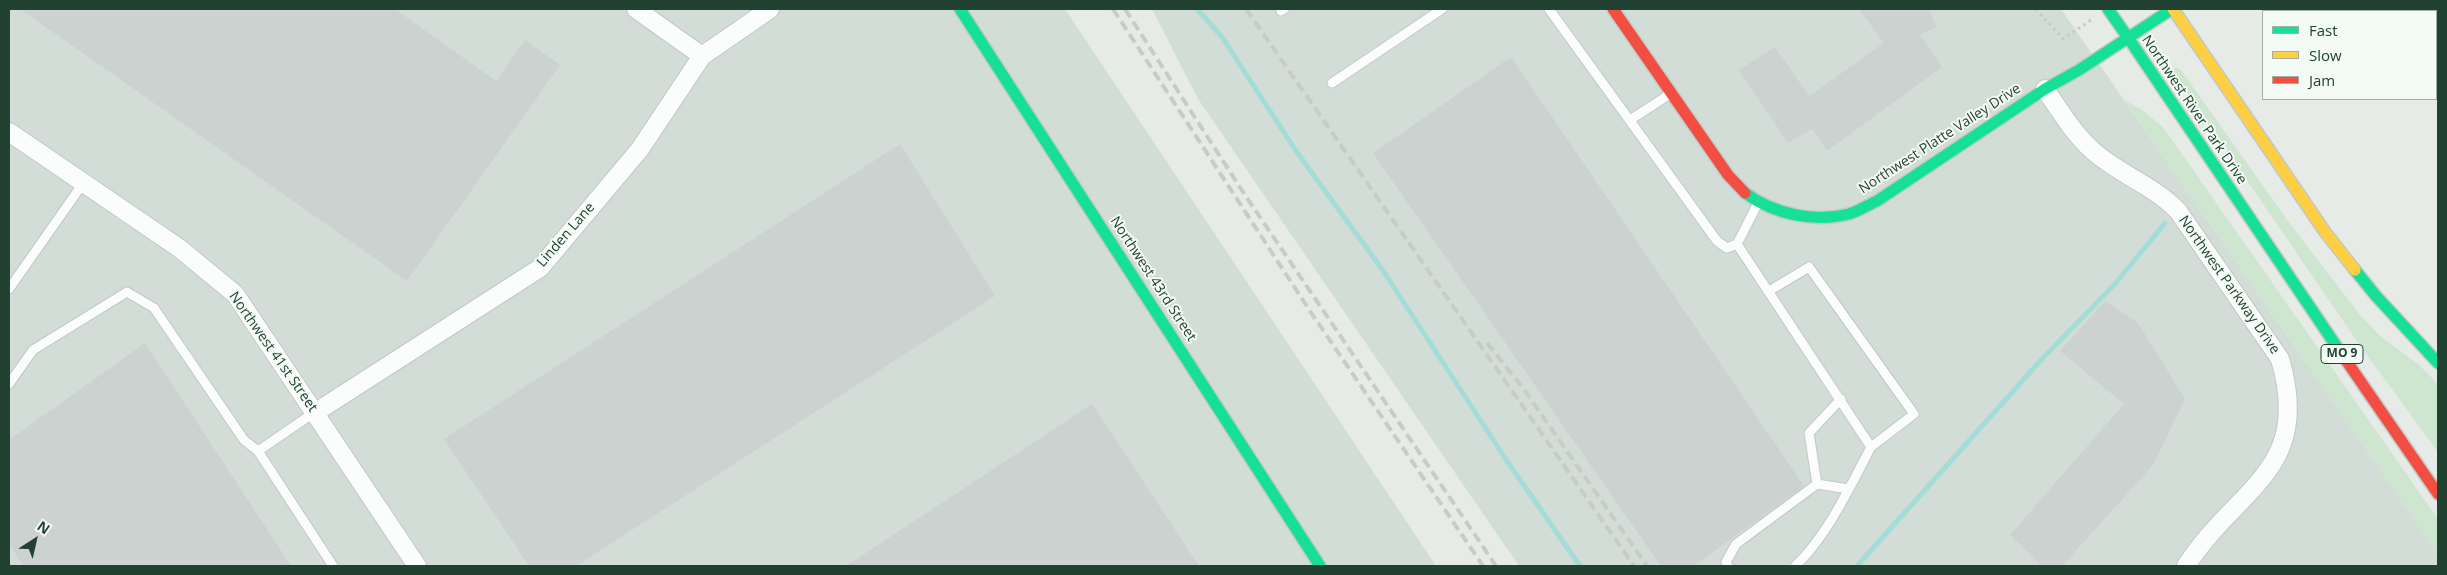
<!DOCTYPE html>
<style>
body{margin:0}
#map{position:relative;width:2447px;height:575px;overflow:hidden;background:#e6ebe8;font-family:"Open Sans",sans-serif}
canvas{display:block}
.frame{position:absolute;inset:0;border:10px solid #214131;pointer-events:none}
.legend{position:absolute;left:2262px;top:10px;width:175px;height:90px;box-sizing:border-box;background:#f4faf6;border:1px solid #a0b0a7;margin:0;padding:6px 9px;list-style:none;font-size:15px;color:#214131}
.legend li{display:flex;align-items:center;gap:10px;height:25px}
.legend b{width:25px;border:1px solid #a0b0a7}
.north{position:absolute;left:10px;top:515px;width:50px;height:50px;-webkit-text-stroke:4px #f4faf6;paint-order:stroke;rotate:35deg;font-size:14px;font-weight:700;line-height:20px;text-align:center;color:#214131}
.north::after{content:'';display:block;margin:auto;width:18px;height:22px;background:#214131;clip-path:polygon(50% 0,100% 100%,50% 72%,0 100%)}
</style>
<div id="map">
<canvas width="2447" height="575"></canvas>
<div class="frame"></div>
<ul class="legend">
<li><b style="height:6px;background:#16e098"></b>Fast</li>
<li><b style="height:6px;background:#ffcf43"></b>Slow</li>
<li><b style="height:6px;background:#f24e42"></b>Jam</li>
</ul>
<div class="north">N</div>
</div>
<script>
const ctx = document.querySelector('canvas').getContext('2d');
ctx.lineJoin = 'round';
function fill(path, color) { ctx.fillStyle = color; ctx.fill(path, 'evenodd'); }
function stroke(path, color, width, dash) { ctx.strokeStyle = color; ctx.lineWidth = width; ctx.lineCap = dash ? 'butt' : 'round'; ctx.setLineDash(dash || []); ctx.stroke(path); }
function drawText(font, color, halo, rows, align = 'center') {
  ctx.font = font + ' "Open Sans",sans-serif'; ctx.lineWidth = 4; ctx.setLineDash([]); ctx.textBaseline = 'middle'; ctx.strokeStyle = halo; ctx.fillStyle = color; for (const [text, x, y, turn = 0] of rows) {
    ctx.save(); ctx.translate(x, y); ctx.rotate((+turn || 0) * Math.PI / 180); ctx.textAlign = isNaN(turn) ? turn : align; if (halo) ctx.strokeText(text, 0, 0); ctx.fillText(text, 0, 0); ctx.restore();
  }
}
fill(new Path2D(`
 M 9,9 L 1065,9 L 1436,566 L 9,566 Z
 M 1152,9 L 2061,9 L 2438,553 L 2438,566 L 1519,566 L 1198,99 Z`), '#d3ddd7');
fill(new Path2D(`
 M 2176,67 L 2181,70 L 2288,221 L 2360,315 L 2379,335 L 2419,365 L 2438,384 L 2438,452 L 2361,347 L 2174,74 L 2173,70 Z
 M 2125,101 L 2141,109 L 2163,127 L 2438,519 L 2438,553 Z`), '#cee5d0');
stroke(new Path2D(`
 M 1197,9 L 1222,37 L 1296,151 L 1382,269 L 1507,461 L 1580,566
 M 1857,566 L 2041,360 L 2115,284 L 2165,223`), '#a4dcd7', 5);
fill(new Path2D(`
 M 20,9 L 395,9 L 496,81 L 525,40 L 560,65 L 407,281 Z
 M 1859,9 L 1929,9 L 1936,27 L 1920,35 L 1942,67 L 1827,151 L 1812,129 L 1788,143 L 1739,70 L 1775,47 L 1809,96 L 1884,43 Z
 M 1511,57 L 1804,486 L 1694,566 L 1661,566 L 1373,153 Z
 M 900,144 L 995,296 L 576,566 L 529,566 L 444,439 Z
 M 2105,301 L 2138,323 L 2185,399 L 2153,465 L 2062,566 L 2042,566 L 2010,535 L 2124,404 L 2060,351 Z
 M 145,343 L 291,566 L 23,566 L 9,543 L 9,440 Z
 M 1092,404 L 1199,566 L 846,566 Z`), '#ccd2cf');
const lane = new Path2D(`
 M 1549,9 L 1717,241 L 1727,248 L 1737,244 L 1758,203
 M 1281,11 L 1284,9
 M 1332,83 L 1442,9
 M 1630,120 L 1670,94
 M 1737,244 L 1871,447 C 1851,485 1826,538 1795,566
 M 9,289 L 84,182
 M 1769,291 L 1809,267 L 1914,414 L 1871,447
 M 9,384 L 33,350 L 127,292 L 154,308 L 244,440 L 258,451
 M 315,412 L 258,451 L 333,566
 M 1817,484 L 1849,489
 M 1728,566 L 1726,562 L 1736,544 L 1817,484 L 1809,433 L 1841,399`);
const street = new Path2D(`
 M 636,9 L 702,56
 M 2045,89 C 2059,109 2073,133 2092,150 C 2118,174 2153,185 2178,211 L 2280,359 C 2313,471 2237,487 2186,566
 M 9,132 L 179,248 L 235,294 L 417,566
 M 316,412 L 540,268 L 640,149 L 702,56 L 770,9`);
const fast = new Path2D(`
 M 960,9 L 1320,566
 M 2108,9 L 2129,39
 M 2129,39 L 2341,353
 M 1745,193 C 1774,214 1814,223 1849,214 C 1859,211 1868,205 1877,201 L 2045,89 L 2079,70 L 2172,9
 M 2355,270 L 2376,296 L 2438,363`);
const slow = new Path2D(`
 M 2173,9 L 2325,232 L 2355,270`);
const jam = new Path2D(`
 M 1613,9 L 1728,175 L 1745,193
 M 2341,353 L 2438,494`);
stroke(lane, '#c3c8c5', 11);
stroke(street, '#c3c8c5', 20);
stroke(fast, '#c1c9c5', 14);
stroke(slow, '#c1c9c5', 14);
stroke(jam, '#c1c9c5', 14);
stroke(new Path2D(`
 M 2036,9 L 2063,39 L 2091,20`), '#c2cbc6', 3, [2.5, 4]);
stroke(lane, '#fbfcfc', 9);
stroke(street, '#fbfcfc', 18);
stroke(fast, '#16e098', 11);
stroke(slow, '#ffcf43', 11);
stroke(jam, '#f24e42', 11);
stroke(new Path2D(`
 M 1113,9 L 1308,308 L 1483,566
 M 1125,9 L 1243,192 L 1496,566
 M 1246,9 L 1634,566
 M 1487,343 L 1523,388 L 1647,566`), '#c7ccc9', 4, [10, 5]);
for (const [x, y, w] of [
 [2342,354,42]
]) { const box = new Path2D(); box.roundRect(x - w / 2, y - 9.5, w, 19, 4); ctx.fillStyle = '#f4faf6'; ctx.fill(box); stroke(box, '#214131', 1); }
drawText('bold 12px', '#214131', null, [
 ["MO 9",2342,354]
]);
drawText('14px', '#214131', '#f4faf6', [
 ["Northwest River Park Drive",2194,110,56],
 ["Northwest Platte Valley Drive",1940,139,-33],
 ["Linden Lane",566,235,-49],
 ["Northwest 43rd Street",1153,279,57],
 ["Northwest Parkway Drive",2229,285,55],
 ["Northwest 41st Street",273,352,55]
]);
</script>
